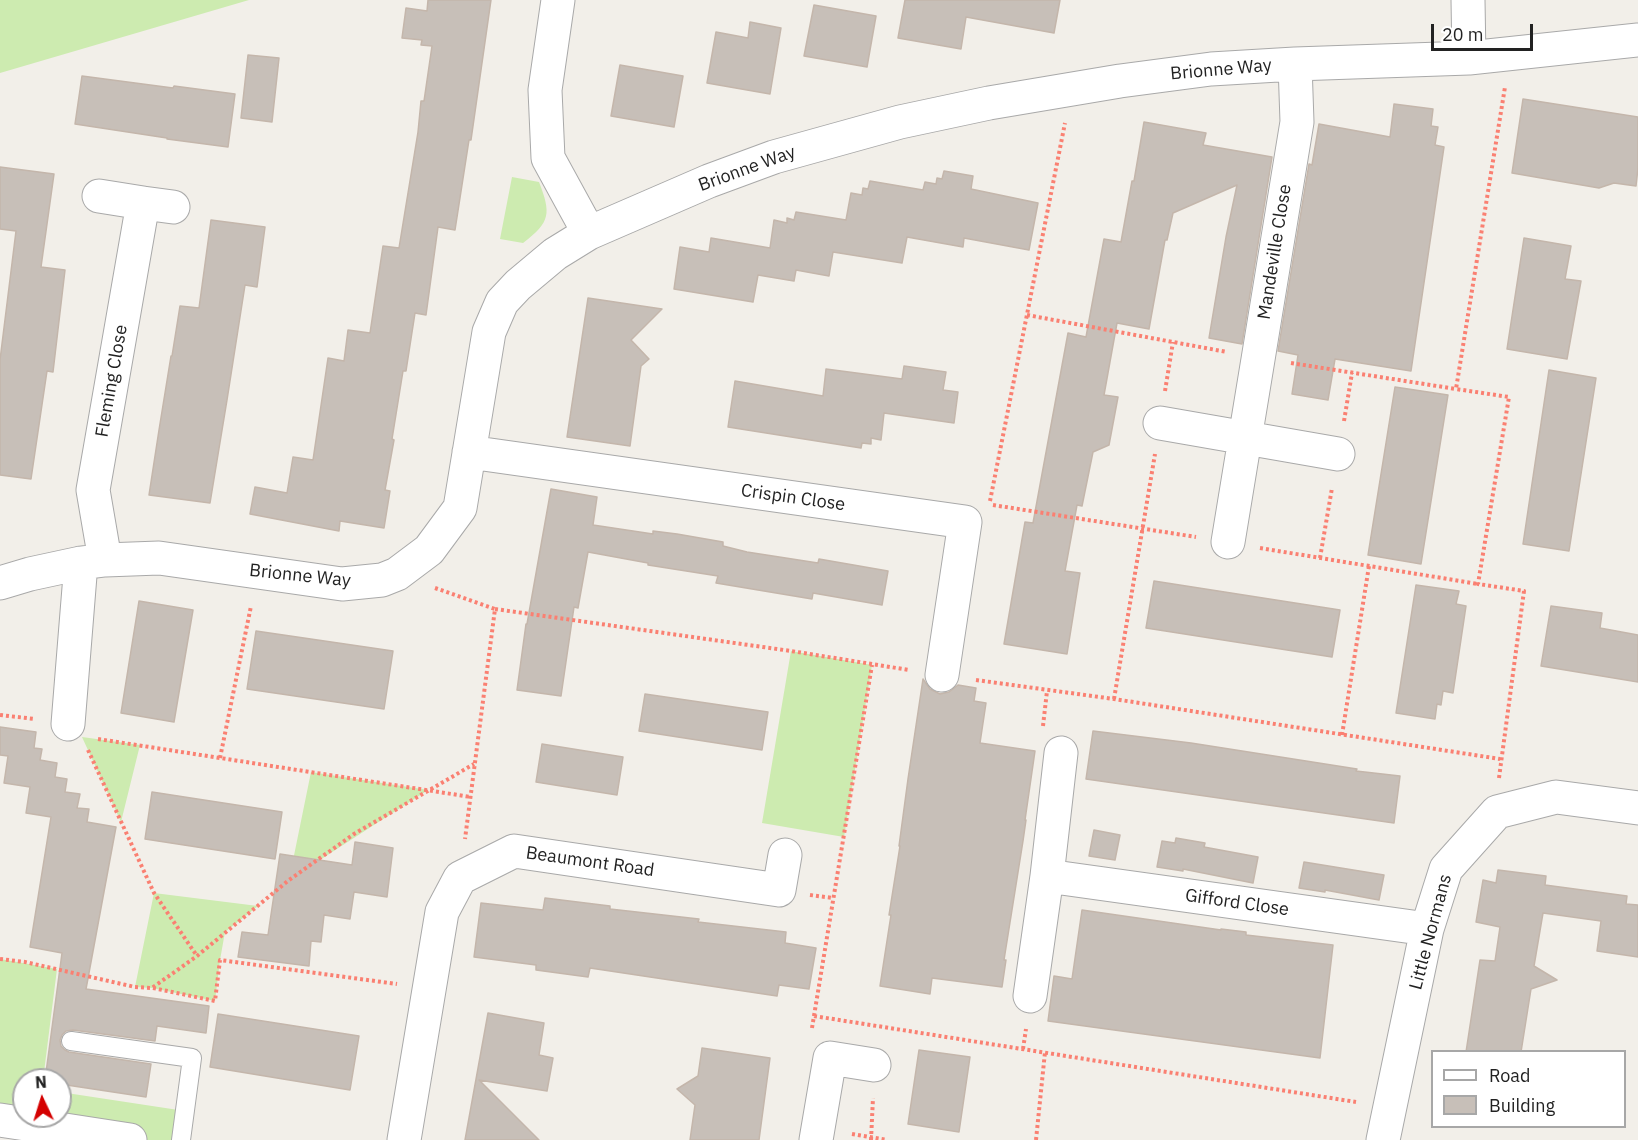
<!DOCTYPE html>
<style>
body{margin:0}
#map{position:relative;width:1638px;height:1140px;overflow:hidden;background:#f2efe9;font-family:"IBM Plex Sans",sans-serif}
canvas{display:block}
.legend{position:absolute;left:1431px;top:1050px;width:195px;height:78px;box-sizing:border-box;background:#fff;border:2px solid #a7a7a7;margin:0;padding:8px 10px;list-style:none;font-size:18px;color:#222}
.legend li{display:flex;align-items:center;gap:12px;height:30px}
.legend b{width:30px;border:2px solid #a7a7a7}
.north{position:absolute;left:12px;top:1068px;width:60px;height:60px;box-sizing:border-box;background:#fff;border:2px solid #a7a7a7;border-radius:50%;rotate:356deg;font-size:16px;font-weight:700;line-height:24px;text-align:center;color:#222}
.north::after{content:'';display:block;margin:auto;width:21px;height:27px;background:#d40000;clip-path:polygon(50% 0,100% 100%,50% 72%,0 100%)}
.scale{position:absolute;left:1431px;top:24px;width:102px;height:27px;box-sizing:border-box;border:3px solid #222;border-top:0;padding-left:8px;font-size:18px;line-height:21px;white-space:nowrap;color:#222;-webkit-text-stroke:4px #fff;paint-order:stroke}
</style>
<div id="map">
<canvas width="1638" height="1140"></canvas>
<ul class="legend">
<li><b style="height:8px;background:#fff"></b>Road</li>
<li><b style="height:16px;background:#c7bfb8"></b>Building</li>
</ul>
<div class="north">N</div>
<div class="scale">20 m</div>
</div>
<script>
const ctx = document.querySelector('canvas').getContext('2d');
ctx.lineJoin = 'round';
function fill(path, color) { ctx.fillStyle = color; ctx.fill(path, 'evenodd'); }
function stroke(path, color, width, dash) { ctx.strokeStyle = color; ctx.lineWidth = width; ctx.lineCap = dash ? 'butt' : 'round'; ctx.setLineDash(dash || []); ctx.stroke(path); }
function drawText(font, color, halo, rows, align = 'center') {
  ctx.font = font + ' "IBM Plex Sans",sans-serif'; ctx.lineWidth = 4.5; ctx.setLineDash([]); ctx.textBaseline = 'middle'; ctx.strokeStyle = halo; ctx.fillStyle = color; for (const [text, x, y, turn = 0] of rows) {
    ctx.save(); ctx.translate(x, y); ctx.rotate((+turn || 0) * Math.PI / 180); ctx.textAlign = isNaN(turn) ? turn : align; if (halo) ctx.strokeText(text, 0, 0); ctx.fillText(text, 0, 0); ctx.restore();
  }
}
fill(new Path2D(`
 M 0,0 L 249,0 L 0,73 Z
 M 512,177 L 539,182 C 551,213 551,222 523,243 L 500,239 Z
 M 791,651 L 872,665 L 844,837 L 762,823 Z
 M 82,737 L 140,745 L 121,822 Z
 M 311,772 L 428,790 L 289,880 Z
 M 154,893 L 258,906 L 225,932 L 220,960 L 215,1001 L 152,988 L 135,987 Z
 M 0,959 L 57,969 L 43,1080 L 24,1080 L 24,1116 L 60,1116 L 60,1092 L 185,1111 L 181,1140 L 130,1140 L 0,1120 Z`), '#cdebb0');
const building = new Path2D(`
 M 428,0 L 491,0 L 471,140 L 469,140 L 455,230 L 438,227 L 426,315 L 415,313 L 406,371 L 403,371 L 392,439 L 394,440 L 385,490 L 390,491 L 384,528 L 340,521 L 339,531 L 250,514 L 255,487 L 287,493 L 293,457 L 313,460 L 328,358 L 344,361 L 348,330 L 370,333 L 383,246 L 399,248 L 418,132 L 421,101 L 424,101 L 432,46 L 421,45 L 422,40 L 402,38 L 406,8 L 427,11 Z
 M 905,0 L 1060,0 L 1054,33 L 966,17 L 961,49 L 898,38 Z
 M 814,5 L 876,16 L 867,67 L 804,56 Z
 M 750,22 L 781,28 L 770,94 L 707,83 L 716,32 L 748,38 Z
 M 248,55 L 279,58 L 272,122 L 241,118 Z
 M 620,65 L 683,76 L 674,127 L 611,116 Z
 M 82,76 L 173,88 L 174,86 L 235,94 L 228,147 L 167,139 L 167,138 L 75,124 Z
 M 1523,99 L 1638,117 L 1638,168 L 1636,186 L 1614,183 L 1599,188 L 1512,173 Z
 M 1394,104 L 1433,109 L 1431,126 L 1438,127 L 1435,145 L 1444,147 L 1411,371 L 1335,359 L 1328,400 L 1292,394 L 1298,355 L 1278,351 L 1309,164 L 1312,165 L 1319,124 L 1390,137 Z
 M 1144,122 L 1206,133 L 1203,145 L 1272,157 L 1242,344 L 1209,338 L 1226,237 L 1237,185 L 1173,213 L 1167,240 L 1165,240 L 1149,329 L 1117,323 L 1104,395 L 1118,397 L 1109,445 L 1093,452 L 1082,506 L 1077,505 L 1065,571 L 1080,573 L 1067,654 L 1004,644 L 1025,522 L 1033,523 L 1068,333 L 1086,337 L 1104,239 L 1121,242 L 1132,181 L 1134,181 Z
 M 0,167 L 54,174 L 41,267 L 65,270 L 53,372 L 47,371 L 31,479 L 0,475 L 0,360 L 16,231 L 0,229 Z
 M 944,171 L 973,176 L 971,189 L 1038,203 L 1029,250 L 964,238 L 963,247 L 907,237 L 902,263 L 833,252 L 829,276 L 796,270 L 794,281 L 758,275 L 753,302 L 674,289 L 680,247 L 709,252 L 711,238 L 770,248 L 774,220 L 787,223 L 787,218 L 794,220 L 796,212 L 846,220 L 851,193 L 862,195 L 863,188 L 868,189 L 870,181 L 923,190 L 925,182 L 936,184 L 937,178 L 942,179 Z
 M 211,220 L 265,227 L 257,287 L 245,285 L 227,400 L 210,503 L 149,495 L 159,430 L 171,356 L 172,356 L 180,306 L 199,308 Z
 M 1524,238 L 1571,246 L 1565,279 L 1581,281 L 1567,359 L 1507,349 Z
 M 588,298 L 662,309 L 631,340 L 649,359 L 641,366 L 630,446 L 567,437 Z
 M 904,366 L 946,372 L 943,390 L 958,392 L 954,423 L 884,413 L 881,440 L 871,438 L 871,444 L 862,443 L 861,448 L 728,427 L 735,381 L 823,396 L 826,369 L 902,379 Z
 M 1549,370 L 1596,378 L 1569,551 L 1523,544 Z
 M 1395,387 L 1448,395 L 1421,564 L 1368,555 Z
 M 551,489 L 597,497 L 593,525 L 653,534 L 653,531 L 677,534 L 723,542 L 723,546 L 747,552 L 818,563 L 819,559 L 888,571 L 882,605 L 813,593 L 812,599 L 716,583 L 718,576 L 648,565 L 648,563 L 588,552 L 578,608 L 574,607 L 561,696 L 517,690 L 526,624 L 527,624 Z
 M 1154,581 L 1340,610 L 1332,657 L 1146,628 Z
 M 1416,585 L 1459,591 L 1456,604 L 1466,606 L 1453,693 L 1443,691 L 1441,705 L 1437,704 L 1435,719 L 1396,713 Z
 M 139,601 L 193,610 L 174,722 L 121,713 Z
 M 1551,606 L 1602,613 L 1600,628 L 1638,635 L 1638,682 L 1541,666 Z
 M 256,631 L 393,651 L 384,709 L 247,689 Z
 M 923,679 L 930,689 L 940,694 L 949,692 L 958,685 L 976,688 L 974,701 L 986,703 L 980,743 L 1035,751 L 1025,820 L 1026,820 L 1023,841 L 1004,960 L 1006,960 L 1002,987 L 932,978 L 930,994 L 880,986 L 891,915 L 889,915 L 900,846 L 899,846 L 908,779 Z
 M 645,694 L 768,712 L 762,750 L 639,731 Z
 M 0,727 L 36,732 L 34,748 L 42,749 L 40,760 L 57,763 L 55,777 L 67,779 L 65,792 L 80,794 L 77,808 L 89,809 L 87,822 L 116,827 L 86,989 L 209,1006 L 206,1033 L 157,1026 L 155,1041 L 73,1030 L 66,1031 L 62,1035 L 60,1040 L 61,1046 L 65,1050 L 69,1052 L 151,1064 L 146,1097 L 60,1084 L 60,1080 L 45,1080 L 62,953 L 30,947 L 51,817 L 26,813 L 30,787 L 4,783 L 8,756 L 0,755 Z
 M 1093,731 L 1191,743 L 1357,769 L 1356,771 L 1400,776 L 1394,823 L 1086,779 Z
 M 542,744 L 623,757 L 617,795 L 536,782 Z
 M 152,792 L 282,812 L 275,859 L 145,839 Z
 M 1094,830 L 1120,835 L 1115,860 L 1089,856 Z
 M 1176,838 L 1205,843 L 1204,847 L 1258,857 L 1253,883 L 1183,869 L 1183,871 L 1157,867 L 1162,841 L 1175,843 Z
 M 355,842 L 393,848 L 387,897 L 354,892 L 350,919 L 324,915 L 321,942 L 311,941 L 309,966 L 238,957 L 242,932 L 268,935 L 280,854 L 352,865 Z
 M 1304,862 L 1384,875 L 1379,900 L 1325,890 L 1325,892 L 1299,888 Z
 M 1498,870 L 1546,876 L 1545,885 L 1627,896 L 1626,904 L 1638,905 L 1638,957 L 1597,951 L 1601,921 L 1543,913 L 1534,966 L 1557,980 L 1531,989 L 1521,1052 L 1466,1052 L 1480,960 L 1495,961 L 1500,927 L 1476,922 L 1483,880 L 1496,883 Z
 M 545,898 L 610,906 L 610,909 L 699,919 L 698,922 L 786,932 L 785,943 L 816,948 L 809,989 L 779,985 L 777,996 L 590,968 L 588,977 L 536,970 L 536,965 L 474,957 L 481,903 L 543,910 Z
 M 1082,910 L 1221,930 L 1221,929 L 1246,932 L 1246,935 L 1333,945 L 1320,1058 L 1048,1021 L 1054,976 L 1072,979 Z
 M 488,1013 L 544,1023 L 539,1055 L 553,1058 L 547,1091 L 479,1080 L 539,1140 L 465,1140 Z
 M 218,1014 L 359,1036 L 350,1090 L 210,1067 Z
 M 702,1048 L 770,1058 L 759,1140 L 690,1140 L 695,1105 L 677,1089 L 698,1076 Z
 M 919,1050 L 970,1057 L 959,1132 L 908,1124 Z`);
fill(building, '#c7bfb8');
stroke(building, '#c4b6ab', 1.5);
const service = new Path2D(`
 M 71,1041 L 192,1058 L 181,1140`);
const minor = new Path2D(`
 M 558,0 L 545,90 L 548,158 L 589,233
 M 1468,0 L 1469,58
 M 99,196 L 143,203 L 93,490 L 105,560
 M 143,203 L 173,207
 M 1160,423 L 1338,454
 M 469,452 L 965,522 L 942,675
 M 1228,542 L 1297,122 L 1295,64
 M 0,583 L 30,574 L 81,563 L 105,560 L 159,558 L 342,584 L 382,580 L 397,574 L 429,550 L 460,508 L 489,332 L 502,302 L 518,285 L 555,254 L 589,233 L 709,181 L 774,157 L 900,122 L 989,103 L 1120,81 L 1211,69 L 1295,64 L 1469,58 L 1638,40
 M 68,724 L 81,563
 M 1047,876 L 1061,753
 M 1030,996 L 1047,876 L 1427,929
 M 0,1120 L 130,1140
 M 404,1140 L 442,912 L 460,878 L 514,851 L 779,890 L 785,855
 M 816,1140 L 830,1058 L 874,1065
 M 1383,1140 L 1427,929 L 1446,869 L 1497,812 L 1556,797 L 1638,808`);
stroke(service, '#a9a9a9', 20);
stroke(minor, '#a9a9a9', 35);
stroke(new Path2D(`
 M 1027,315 L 1227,352
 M 1291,363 L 1456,389
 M 1165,391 L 1173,342
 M 1344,421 L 1352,373
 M 990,501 L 1065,123
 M 993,505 L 1196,537
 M 1260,548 L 1478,584
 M 1320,558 L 1332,488
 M 435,588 L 495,609 L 465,839
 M 495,609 L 791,651 L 909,670
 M 976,680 L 1114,699 L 1500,759
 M 1114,699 L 1155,454
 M 0,715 L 35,719
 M 1043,726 L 1047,691
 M 1342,735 L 1369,566
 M 98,739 L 471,797
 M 88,750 L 154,893 L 197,956
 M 220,758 L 251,606
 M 1499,778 L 1524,591 L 1478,584 L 1509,397 L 1456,389 L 1505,87
 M 810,895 L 833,898
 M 0,959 L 25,962 L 135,987 L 152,988 L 197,956 L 289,880 L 354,834 L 474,764
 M 153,988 L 215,1001 L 220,960 L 397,984
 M 814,1016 L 1356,1102
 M 812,1028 L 872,665
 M 1023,1049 L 1026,1029
 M 852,1134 L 887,1140
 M 871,1140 L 873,1098
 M 1036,1140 L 1045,1052`), '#fa8072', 4, [3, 3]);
stroke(service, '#fff', 18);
stroke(minor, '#fff', 33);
drawText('18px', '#222', '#fff', [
 ["Brionne Way",1221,70,-5],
 ["Brionne Way",747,169,-20],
 ["Mandeville Close",1275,252,-81],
 ["Fleming Close",112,381,-80],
 ["Crispin Close",793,498,8],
 ["Brionne Way",300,576,6],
 ["Beaumont Road",590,862,8],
 ["Gifford Close",1237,903,8],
 ["Little Normans",1431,932,-75]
]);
</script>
